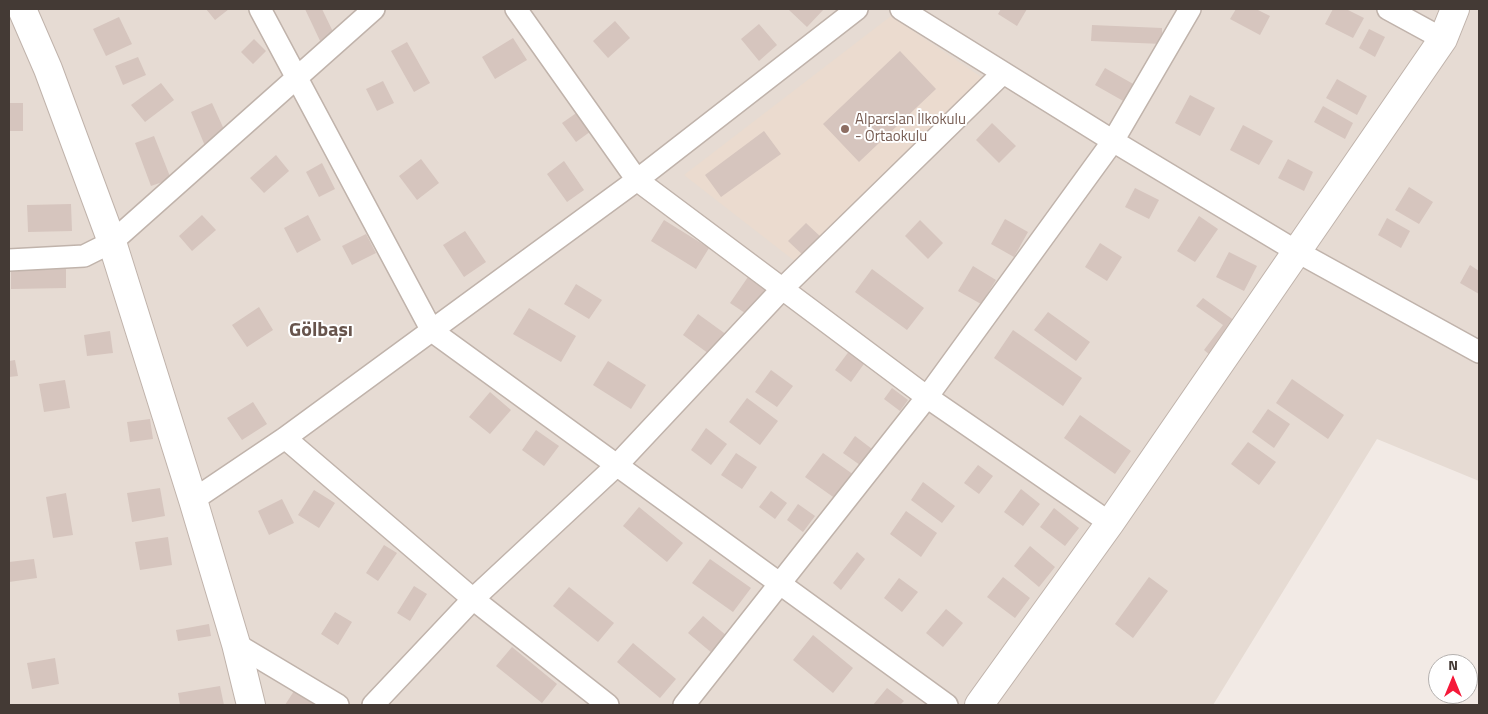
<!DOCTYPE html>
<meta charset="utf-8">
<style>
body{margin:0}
#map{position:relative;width:1488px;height:714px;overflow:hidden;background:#f2eae5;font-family:"Titillium Web",sans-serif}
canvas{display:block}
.frame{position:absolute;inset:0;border:10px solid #443a35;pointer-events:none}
.north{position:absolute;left:1428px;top:654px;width:50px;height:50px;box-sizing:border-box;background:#fff;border:1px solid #b4b0ae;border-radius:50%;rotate:0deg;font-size:14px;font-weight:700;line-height:20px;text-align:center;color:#443a35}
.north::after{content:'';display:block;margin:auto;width:18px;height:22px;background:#f51939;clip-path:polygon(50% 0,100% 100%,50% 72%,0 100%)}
</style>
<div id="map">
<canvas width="1488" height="714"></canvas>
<div class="frame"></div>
<div class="north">N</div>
</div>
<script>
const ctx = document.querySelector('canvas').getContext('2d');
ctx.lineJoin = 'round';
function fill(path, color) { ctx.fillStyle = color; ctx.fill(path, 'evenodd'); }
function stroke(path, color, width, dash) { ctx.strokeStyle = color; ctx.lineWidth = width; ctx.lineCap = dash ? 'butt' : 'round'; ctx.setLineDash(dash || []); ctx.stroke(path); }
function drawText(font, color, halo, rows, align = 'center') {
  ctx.font = font + ' "Titillium Web",sans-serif'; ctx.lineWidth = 4; ctx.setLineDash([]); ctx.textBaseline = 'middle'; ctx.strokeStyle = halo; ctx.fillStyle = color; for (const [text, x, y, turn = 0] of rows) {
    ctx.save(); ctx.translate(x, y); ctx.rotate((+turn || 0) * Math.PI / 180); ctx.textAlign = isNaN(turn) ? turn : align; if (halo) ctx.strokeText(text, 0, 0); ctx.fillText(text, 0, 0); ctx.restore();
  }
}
fill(new Path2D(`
 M 9,9 L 1479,9 L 1479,481 L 1377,439 L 1213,705 L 9,705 Z`), '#e6dbd3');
fill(new Path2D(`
 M 891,16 L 990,83 L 810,273 L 684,175 Z`), '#ebdbcf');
fill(new Path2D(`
 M 206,9 L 229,9 L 215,20 Z
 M 305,9 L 322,9 L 336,38 L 322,45 Z
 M 790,9 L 824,9 L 807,27 L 789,10 Z
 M 1001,9 L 1027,9 L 1017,26 L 998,14 Z
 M 1236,9 L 1256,9 L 1270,16 L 1260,35 L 1230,19 Z
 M 1333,9 L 1346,9 L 1364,18 L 1353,38 L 1325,24 Z
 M 119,17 L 132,44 L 106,56 L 93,29 Z
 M 615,21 L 630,38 L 608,58 L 593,41 Z
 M 759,24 L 777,45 L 759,61 L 741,39 Z
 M 1092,25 L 1162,28 L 1162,44 L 1091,41 Z
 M 1369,29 L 1385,37 L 1375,57 L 1359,48 Z
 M 513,38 L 527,60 L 495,79 L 482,57 Z
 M 254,39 L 266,51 L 253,64 L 241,52 Z
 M 407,42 L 430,83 L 414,92 L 391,51 Z
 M 900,51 L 936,89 L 859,162 L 823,124 Z
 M 138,57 L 146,75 L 123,85 L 115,66 Z
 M 1105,68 L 1135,85 L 1125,102 L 1095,85 Z
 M 1337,79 L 1367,96 L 1357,115 L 1326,98 Z
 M 383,81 L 394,103 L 377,111 L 366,89 Z
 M 161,83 L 174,100 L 145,122 L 131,105 Z
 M 1190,95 L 1215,108 L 1200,136 L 1175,123 Z
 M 9,103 L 23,103 L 23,131 L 9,131 Z
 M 212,103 L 227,136 L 205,146 L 191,112 Z
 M 1323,106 L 1353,123 L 1345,139 L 1314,122 Z
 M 585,107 L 598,126 L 576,142 L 562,123 Z
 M 992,123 L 1016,146 L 999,163 L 976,140 Z
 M 1243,125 L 1273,141 L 1259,165 L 1230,150 Z
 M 764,131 L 781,154 L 721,197 L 705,175 Z
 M 154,136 L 171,179 L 151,186 L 135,143 Z
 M 276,155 L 289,171 L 264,193 L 250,178 Z
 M 421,159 L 439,183 L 417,200 L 399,176 Z
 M 1288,159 L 1313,172 L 1304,191 L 1278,178 Z
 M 564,161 L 584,190 L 567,202 L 547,174 Z
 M 322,163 L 335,189 L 319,197 L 306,172 Z
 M 1409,187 L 1433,202 L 1419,224 L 1395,210 Z
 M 1135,188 L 1159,200 L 1149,219 L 1125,207 Z
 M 71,204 L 72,231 L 28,232 L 27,205 Z
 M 202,215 L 216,230 L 192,251 L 179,236 Z
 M 308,215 L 321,240 L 297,253 L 284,228 Z
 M 1199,216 L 1218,229 L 1195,262 L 1177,251 Z
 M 1387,218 L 1410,231 L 1401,248 L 1378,235 Z
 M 1005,219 L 1028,232 L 1014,257 L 991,244 Z
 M 664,220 L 709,248 L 696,269 L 651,241 Z
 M 920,220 L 943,243 L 928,259 L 905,236 Z
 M 806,223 L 823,239 L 805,257 L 788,241 Z
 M 465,231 L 486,262 L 464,277 L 443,245 Z
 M 366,234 L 376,253 L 352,265 L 342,246 Z
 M 1100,243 L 1122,257 L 1107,281 L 1085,267 Z
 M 1229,252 L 1257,266 L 1244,291 L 1216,277 Z
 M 1470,265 L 1479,271 L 1479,294 L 1460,283 Z
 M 973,266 L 996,280 L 981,304 L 958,291 Z
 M 66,269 L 66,288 L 11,289 L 11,270 Z
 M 872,269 L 924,308 L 907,330 L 855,292 Z
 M 748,277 L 769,291 L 751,317 L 730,303 Z
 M 576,284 L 602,300 L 589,319 L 564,304 Z
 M 1203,298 L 1235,321 L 1210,355 L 1204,350 L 1223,325 L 1196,306 Z
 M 259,307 L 273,330 L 247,347 L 232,325 Z
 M 529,308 L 576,336 L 561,362 L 513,334 Z
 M 1048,312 L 1090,342 L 1076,361 L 1034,330 Z
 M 698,314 L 727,335 L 712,356 L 683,335 Z
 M 1013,330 L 1082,378 L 1063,406 L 994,358 Z
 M 110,331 L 113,353 L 87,356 L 84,335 Z
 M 850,350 L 866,361 L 851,382 L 835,370 Z
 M 15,360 L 18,376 L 9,377 L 9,361 Z
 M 608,361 L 646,385 L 631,409 L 593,385 Z
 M 771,370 L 793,386 L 777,407 L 755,392 Z
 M 1292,379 L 1344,415 L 1328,439 L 1276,403 Z
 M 65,380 L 70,408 L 44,412 L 39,384 Z
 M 892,388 L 908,400 L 900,411 L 884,399 Z
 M 490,392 L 511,410 L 490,434 L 469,417 Z
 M 747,398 L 778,421 L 760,445 L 729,422 Z
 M 253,402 L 267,424 L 242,440 L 227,418 Z
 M 1268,409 L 1290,424 L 1274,448 L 1252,432 Z
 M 1080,415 L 1131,451 L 1115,474 L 1064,438 Z
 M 150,419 L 153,439 L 130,442 L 127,422 Z
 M 706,428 L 727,444 L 711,465 L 691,450 Z
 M 536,430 L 559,446 L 544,466 L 522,450 Z
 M 855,436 L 872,449 L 860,465 L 843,453 Z
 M 1248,442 L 1276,462 L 1259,485 L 1231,464 Z
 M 736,453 L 757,467 L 742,489 L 721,475 Z
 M 823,453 L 854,475 L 836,499 L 805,477 Z
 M 978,465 L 993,476 L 979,494 L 964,483 Z
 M 923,482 L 955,506 L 942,523 L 911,500 Z
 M 160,488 L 165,516 L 132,522 L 127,493 Z
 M 1021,489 L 1040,504 L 1023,526 L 1004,512 Z
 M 314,490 L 335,503 L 319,528 L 298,515 Z
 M 771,491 L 787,503 L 775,519 L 759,507 Z
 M 66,493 L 73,535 L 53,538 L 46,497 Z
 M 282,499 L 294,523 L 269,535 L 258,511 Z
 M 798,504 L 815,516 L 803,532 L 787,520 Z
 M 639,507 L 683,543 L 667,562 L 623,526 Z
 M 1054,508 L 1079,528 L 1065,546 L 1040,527 Z
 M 906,511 L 937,533 L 921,557 L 890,534 Z
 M 168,537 L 172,565 L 140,570 L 135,542 Z
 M 384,545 L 397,553 L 378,581 L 366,573 Z
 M 1030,546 L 1055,567 L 1039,587 L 1014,566 Z
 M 857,552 L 865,559 L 841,590 L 833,583 Z
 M 34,559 L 37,578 L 9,582 L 9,562 Z
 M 710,559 L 751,588 L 733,612 L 692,583 Z
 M 1003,577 L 1030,598 L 1015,618 L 987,597 Z
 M 1149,577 L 1168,591 L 1133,638 L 1115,624 Z
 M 899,578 L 918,592 L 902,612 L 884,598 Z
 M 414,586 L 427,594 L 410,621 L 397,613 Z
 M 569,587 L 614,623 L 598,642 L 553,606 Z
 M 946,609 L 963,623 L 943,647 L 926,633 Z
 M 335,612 L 352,622 L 338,645 L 321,634 Z
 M 703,616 L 727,636 L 712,653 L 688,633 Z
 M 209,624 L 211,636 L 178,641 L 176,630 Z
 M 813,635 L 853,668 L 833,693 L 793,660 Z
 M 633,643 L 676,679 L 660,698 L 617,662 Z
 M 512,647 L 557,684 L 542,703 L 496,666 Z
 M 55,658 L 59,684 L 32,689 L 27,663 Z
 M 220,686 L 224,705 L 180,705 L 178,693 Z
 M 887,688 L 904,701 L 900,705 L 873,705 Z
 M 294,691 L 316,705 L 285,705 Z`), '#d6c5be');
const minor = new Path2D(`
 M 260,9 L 432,331 L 947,705
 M 516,9 L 637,180 L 927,397 L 1110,523
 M 901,9 L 1113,141 L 1296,251 L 1479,352
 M 1388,9 L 1443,39
 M 9,260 L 84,256 L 112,242 L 374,9
 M 285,438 L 473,599 L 608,705
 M 193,500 L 285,438 L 637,180 L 857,9
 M 236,644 L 338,705
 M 373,705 L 473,599 L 617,465 L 783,288 L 1003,73
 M 684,705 L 927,397 L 1113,141 L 1190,9`);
const tertiary = new Path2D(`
 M 22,9 L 48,69 L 112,242 L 193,500 L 236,644 L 251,705
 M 979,705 L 1110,523 L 1443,39 L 1455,9`);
stroke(minor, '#c0b3ab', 24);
stroke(tertiary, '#c0b3ab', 30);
stroke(minor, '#fff', 21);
stroke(tertiary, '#fff', 28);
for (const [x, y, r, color] of [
 [845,129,5,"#8d6e63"]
]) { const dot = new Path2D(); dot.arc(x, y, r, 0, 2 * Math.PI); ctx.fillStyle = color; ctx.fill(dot); stroke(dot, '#fff', 2); }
drawText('15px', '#785e54', '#fff', [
 ["Alparslan İlkokulu",855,120],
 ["- Ortaokulu",855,137]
], 'left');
drawText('bold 20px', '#67544c', '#fff', [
 ["Gölbaşı",321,331]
]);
</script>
